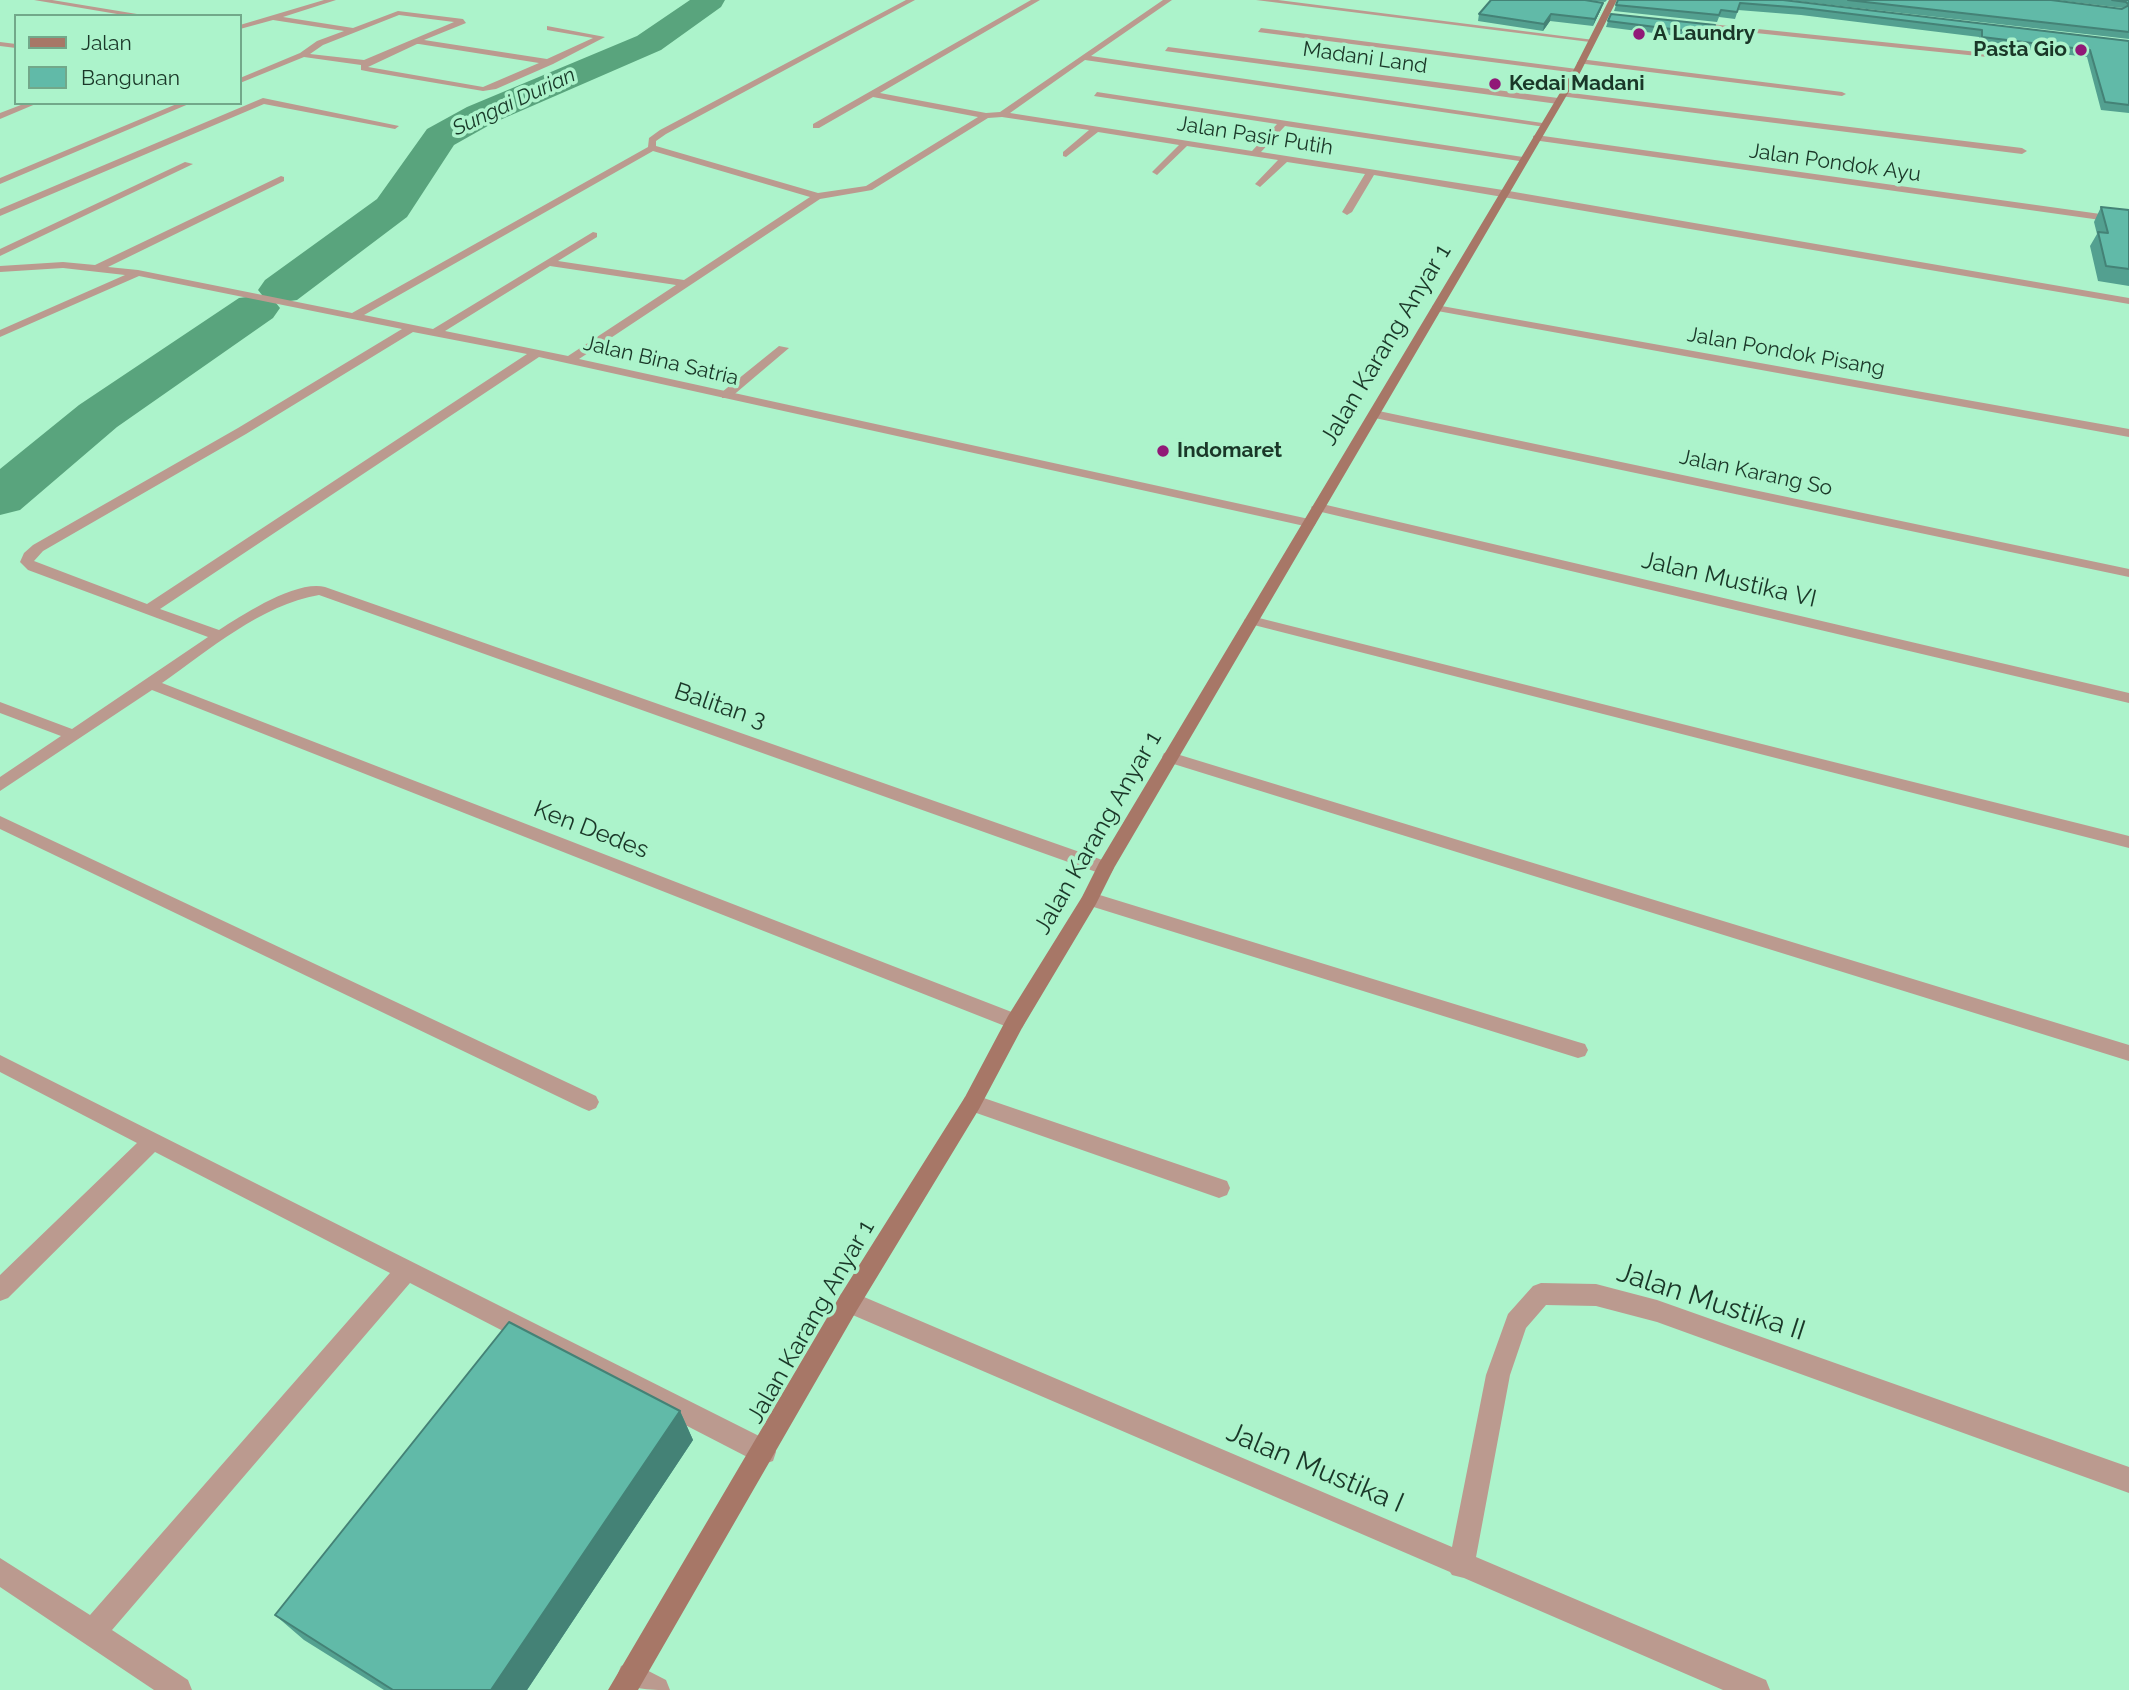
<!DOCTYPE html>
<style>
body{margin:0}
#map{position:relative;width:2129px;height:1690px;overflow:hidden;background:#acf3cb;font-family:Raleway,sans-serif}
canvas{display:block}
.legend{position:absolute;left:14px;top:14px;width:228px;height:91px;box-sizing:border-box;background:#acf3cb;border:2px solid #72a88a;margin:0;padding:9px 12px;list-style:none;font-size:21px;color:#1a3728}
.legend li{display:flex;align-items:center;gap:14px;height:35px}
.legend b{width:35px;border:2px solid #72a88a}
</style>
<div id="map">
<canvas width="2129" height="1690"></canvas>
<ul class="legend">
<li><b style="height:9px;background:#a77767"></b>Jalan</li>
<li><b style="height:19px;background:#61baa8"></b>Bangunan</li>
</ul>
</div>
<script>
const ctx = document.querySelector('canvas').getContext('2d');
ctx.lineJoin = 'round';
function fill(path, color) { ctx.fillStyle = color; ctx.fill(path, 'evenodd'); }
function stroke(path, color, width, dash) { ctx.strokeStyle = color; ctx.lineWidth = width; ctx.lineCap = dash ? 'butt' : 'round'; ctx.setLineDash(dash || []); ctx.stroke(path); }
function drawText(font, color, halo, rows, align = 'center') {
  ctx.font = font + ' Raleway,sans-serif'; ctx.lineWidth = 7; ctx.setLineDash([]); ctx.textBaseline = 'middle'; ctx.strokeStyle = halo; ctx.fillStyle = color; for (const [text, x, y, turn = 0] of rows) {
    ctx.save(); ctx.translate(x, y); ctx.rotate((+turn || 0) * Math.PI / 180); ctx.textAlign = isNaN(turn) ? turn : align; if (halo) ctx.strokeText(text, 0, 0); ctx.fillText(text, 0, 0); ctx.restore();
  }
}
fill(new Path2D(`
 M 690,0 L 725,0 L 721,7 L 661,50 L 493,123 L 454,145 L 407,217 L 297,300 L 276,303 L 280,308 L 273,318 L 117,427 L 20,510 L 0,515 L 0,469 L 79,405 L 239,298 L 262,295 L 258,290 L 265,280 L 377,199 L 427,129 L 467,107 L 637,36 Z`), '#59a47d');
fill(new Path2D(`
 M 779,346 L 789,348 L 730,398 L 722,398 L 722,392 Z
 M 972,1094 L 1227,1181 L 1230,1188 L 1227,1195 L 1219,1198 L 965,1109 L 962,1103 L 965,1097 Z`), '#bb9a8f');
fill(new Path2D(`
 M 34,0 L 52,0 L 149,16 L 129,16 Z
 M 324,0 L 336,0 L 283,17 L 353,28 L 398,11 L 463,19 L 466,23 L 424,40 L 547,59 L 593,38 L 547,30 L 547,26 L 605,37 L 553,64 L 496,89 L 483,91 L 371,72 L 361,70 L 361,65 L 304,57 L 240,83 L 240,78 L 300,53 L 317,41 L 344,31 L 273,20 L 240,29 L 240,25 ZM 399,15 L 454,22 L 364,60 L 310,54 L 323,45 ZM 417,44 L 419,44 L 539,63 L 483,87 L 368,67 Z
 M 906,0 L 915,0 L 666,134 L 656,141 L 656,146 L 818,193 L 866,186 L 978,117 L 873,97 L 819,128 L 813,128 L 813,124 L 1031,0 L 1040,0 L 880,93 L 986,113 L 1000,112 L 1163,0 L 1172,0 L 1091,56 L 1549,124 L 1545,127 L 1085,60 L 1010,113 L 1252,151 L 1277,124 L 1094,96 L 1097,92 L 1523,157 L 1528,160 L 1526,162 L 1285,126 L 1261,152 L 1503,190 L 2129,298 L 2129,304 L 1374,175 L 1352,212 L 1347,215 L 1342,212 L 1365,174 L 1287,162 L 1260,187 L 1255,184 L 1278,160 L 1187,146 L 1157,175 L 1152,172 L 1179,145 L 1098,132 L 1066,157 L 1063,156 L 1063,152 L 1089,130 L 1002,117 L 988,118 L 872,190 L 820,199 L 579,359 L 1309,519 L 1316,523 L 1314,526 L 1309,527 L 539,357 L 160,609 L 219,630 C 243,615 295,580 325,587 L 1111,863 L 1114,868 L 1111,873 L 1099,873 L 319,595 C 261,605 209,650 162,683 L 1022,1016 L 1025,1022 L 1022,1028 L 1015,1030 L 152,690 L 0,791 L 0,777 L 61,736 L 0,713 L 0,702 L 72,729 L 208,637 L 28,570 L 20,562 L 24,553 L 33,545 L 238,428 L 402,329 L 139,276 L 0,337 L 0,330 L 125,275 L 63,268 L 0,272 L 0,266 L 63,262 L 95,265 L 281,176 L 284,177 L 284,181 L 108,267 L 138,270 L 352,313 L 648,147 L 649,138 L 660,130 ZM 653,151 L 810,197 L 684,280 L 558,261 L 597,237 L 597,233 L 593,232 L 433,329 L 364,315 ZM 550,266 L 676,285 L 568,356 L 445,331 ZM 413,332 L 527,354 L 147,604 L 34,561 L 43,551 L 246,434 Z
 M 1256,0 L 1278,0 L 1594,40 L 1590,42 Z
 M 1691,22 L 1997,54 L 2001,56 L 1997,58 L 1688,26 Z
 M 1261,28 L 1577,69 L 1581,71 L 1577,73 L 1258,32 Z
 M 0,42 L 16,44 L 16,48 L 0,46 Z
 M 1168,47 L 1558,98 L 1562,101 L 1558,104 L 1165,51 Z
 M 1580,59 L 1842,92 L 1846,94 L 1842,96 L 1577,63 Z
 M 1563,92 L 2022,148 L 2027,151 L 2022,154 L 1560,96 Z
 M 263,98 L 399,126 L 395,129 L 264,104 L 0,216 L 0,209 Z
 M 26,103 L 38,103 L 0,119 L 0,113 Z
 M 179,103 L 191,103 L 0,184 L 0,178 Z
 M 1536,135 L 2129,218 L 2129,224 L 1533,140 L 1533,136 Z
 M 185,162 L 193,164 L 0,256 L 0,249 Z
 M 1436,305 L 2129,429 L 2129,437 L 1432,310 L 1432,306 Z
 M 1318,503 L 2129,693 L 2129,703 L 1313,510 L 1311,507 Z
 M 1251,616 L 2129,836 L 2129,848 L 1246,623 L 1244,620 Z
 M 1170,752 L 2129,1045 L 2129,1061 L 1164,761 L 1162,757 L 1164,753 Z
 M 0,816 L 596,1096 L 599,1102 L 596,1108 L 589,1111 L 582,1108 L 0,829 Z
 M 1090,892 L 1578,1042 L 1585,1044 L 1588,1050 L 1585,1056 L 1578,1058 L 1084,904 L 1081,899 L 1084,894 Z
 M 0,1055 L 773,1443 L 776,1452 L 773,1461 L 764,1464 L 755,1461 L 410,1283 L 112,1630 L 188,1680 L 192,1690 L 154,1690 L 0,1587 L 0,1558 L 90,1615 L 390,1273 L 155,1152 L 8,1298 L 0,1301 L 0,1275 L 137,1143 L 0,1072 Z
 M 1541,1283 L 1596,1284 L 1657,1300 L 2129,1467 L 2129,1493 L 1657,1322 L 1596,1306 L 1546,1305 L 1526,1328 L 1510,1375 L 1476,1557 L 1766,1680 L 1770,1690 L 1723,1690 L 1464,1578 L 1452,1575 L 1450,1572 L 841,1310 L 837,1302 L 841,1294 L 849,1291 L 857,1294 L 1452,1547 L 1486,1375 L 1508,1314 L 1533,1286 Z
 M 631,1662 L 666,1680 L 670,1690 C 650,1690 626,1690 617,1676 L 621,1666 Z`), '#bb9a8f');
fill(new Path2D(`
 M 1374,410 L 2129,569 L 2129,577 L 1370,417 L 1368,414 Z`), '#bb9a8f');
fill(new Path2D(`
 M 1609,0 L 1617,0 L 1581,71 L 1114,868 L 1096,904 L 1022,1028 L 979,1109 L 857,1310 L 638,1690 L 608,1690 L 841,1294 L 965,1097 L 1008,1016 L 1082,897 L 1099,863 L 1573,71 Z`), '#a77767');
fill(new Path2D(`
 M 1585,0 L 1607,0 L 1605,2 Z
 M 1783,0 L 2129,41 L 2129,113 L 2101,110 L 2087,57 L 1979,44 L 1979,37 L 1801,15 L 1738,10 L 1735,19 L 1719,17 L 1717,22 L 1614,11 L 1616,5 Z
 M 1788,0 L 2051,0 L 2122,9 L 2123,8 L 2056,0 L 2129,0 L 2129,39 Z
 M 1601,9 L 1593,26 L 1550,21 L 1543,31 L 1478,21 L 1479,14 Z
 M 1608,21 L 1715,25 L 1709,40 L 1606,27 Z
 M 2101,207 L 2129,210 L 2129,286 L 2098,281 L 2090,246 L 2097,234 L 2094,222 Z
 M 680,1411 L 693,1440 L 527,1690 L 384,1690 L 304,1640 L 275,1615 Z`), '#53a090');
fill(new Path2D(`
 M 1603,3 L 1601,9 L 1593,26 L 1595,19 Z
 M 1551,14 L 1550,21 L 1543,31 L 1544,24 Z
 M 680,1411 L 693,1440 L 527,1690 L 491,1690 Z`), '#448276');
const building = new Path2D(`
 M 1491,0 L 1585,0 L 1603,3 L 1595,19 L 1551,14 L 1544,24 L 1479,14 Z
 M 1618,0 L 1783,0 L 2129,41 L 2129,105 L 2105,102 L 2090,50 L 1982,37 L 1982,30 L 1803,8 L 1740,3 L 1737,12 L 1721,10 L 1719,15 L 1616,5 Z
 M 1848,0 L 2051,0 L 2122,9 L 2129,5 L 2126,2 L 2112,0 L 2129,0 L 2129,32 Z
 M 1611,14 L 1715,25 L 1711,34 L 1608,21 Z
 M 2101,207 L 2129,210 L 2129,269 L 2106,266 L 2098,232 L 2108,233 Z
 M 509,1322 L 680,1411 L 491,1690 L 393,1690 L 275,1615 Z`);
fill(building, '#61baa8');
stroke(building, '#448276', 2);
for (const [x, y, r, color] of [
 [1639,34,7,"#911977"],
 [2081,50,7,"#911977"],
 [1495,84,7,"#911977"],
 [1163,451,7,"#911977"]
]) { const dot = new Path2D(); dot.arc(x, y, r, 0, 2 * Math.PI); ctx.fillStyle = color; ctx.fill(dot); stroke(dot, '#acf3cb', 2.5); }
drawText('bold 21px', '#1a3728', '#acf3cb', [
 ["A Laundry",1653,34],
 ["Pasta Gio",2067,50,"right"],
 ["Kedai Madani",1509,84],
 ["Indomaret",1177,451]
], 'left');
drawText('21px', '#1a3728', '#acf3cb', [
 ["Madani Land",1365,58,8],
 ["Jalan Pasir Putih",1255,136,9],
 ["Jalan Pondok Ayu",1835,163,8],
 ["Jalan Pondok Pisang",1786,352,10],
 ["Jalan Bina Satria",661,361,13],
 ["Jalan Karang So",1756,473,12]
]);
drawText('italic 21px', '#173827', '#acf3cb', [
 ["Sungai Durian",514,102,-25]
]);
drawText('24px', '#1a3728', '#acf3cb', [
 ["Jalan Karang Anyar 1",1386,345,-59],
 ["Jalan Mustika VI",1729,580,13],
 ["Balitan 3",720,706,19],
 ["Ken Dedes",591,830,21],
 ["Jalan Karang Anyar 1",1098,833,-60],
 ["Jalan Karang Anyar 1",811,1322,-60]
]);
drawText('28px', '#1a3728', '#acf3cb', [
 ["Jalan Mustika II",1711,1302,18],
 ["Jalan Mustika I",1315,1468,23]
]);
</script>
